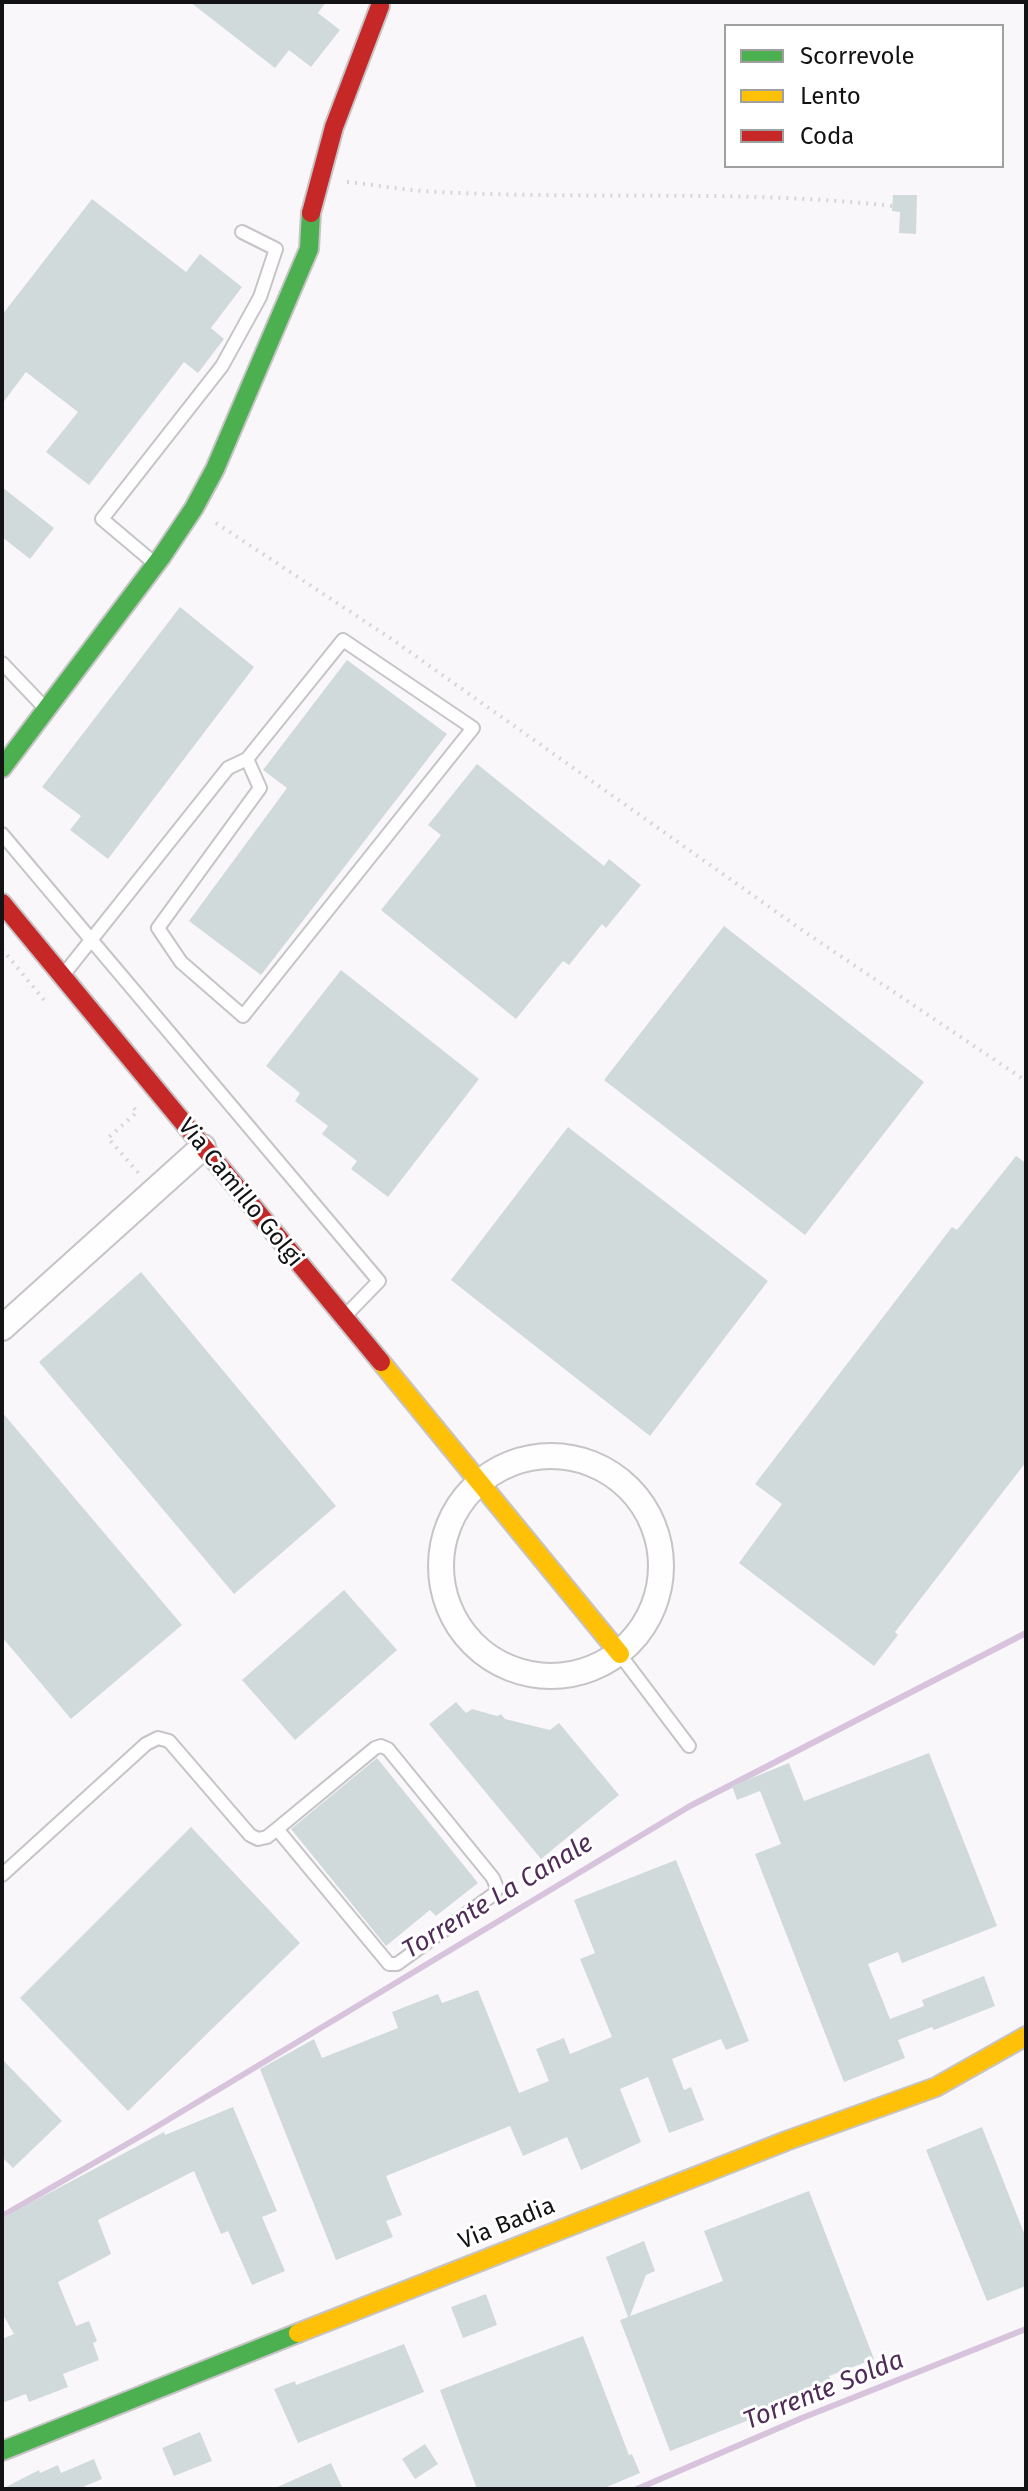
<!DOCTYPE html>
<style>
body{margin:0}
#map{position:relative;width:1028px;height:2491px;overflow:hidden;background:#f9f7fa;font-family:"Fira Sans",sans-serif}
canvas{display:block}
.frame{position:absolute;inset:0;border:4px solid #131214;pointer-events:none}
.legend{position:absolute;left:724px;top:24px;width:280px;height:144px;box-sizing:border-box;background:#fff;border:2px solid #a1a0a1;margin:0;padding:10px 14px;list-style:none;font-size:24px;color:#131214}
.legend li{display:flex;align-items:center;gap:16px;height:40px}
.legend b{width:40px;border:2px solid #a1a0a1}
</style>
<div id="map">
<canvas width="1028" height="2491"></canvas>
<div class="frame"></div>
<ul class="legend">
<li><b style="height:10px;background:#4caf50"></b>Scorrevole</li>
<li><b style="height:10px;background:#ffc107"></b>Lento</li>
<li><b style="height:10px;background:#c62828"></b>Coda</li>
</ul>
</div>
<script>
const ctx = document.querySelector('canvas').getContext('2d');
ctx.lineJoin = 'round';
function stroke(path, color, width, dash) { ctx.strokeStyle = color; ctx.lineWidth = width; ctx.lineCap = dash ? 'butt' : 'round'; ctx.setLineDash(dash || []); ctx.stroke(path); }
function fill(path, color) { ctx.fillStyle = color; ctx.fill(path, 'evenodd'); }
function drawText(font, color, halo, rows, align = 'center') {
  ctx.font = font + ' "Fira Sans",sans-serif'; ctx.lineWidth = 6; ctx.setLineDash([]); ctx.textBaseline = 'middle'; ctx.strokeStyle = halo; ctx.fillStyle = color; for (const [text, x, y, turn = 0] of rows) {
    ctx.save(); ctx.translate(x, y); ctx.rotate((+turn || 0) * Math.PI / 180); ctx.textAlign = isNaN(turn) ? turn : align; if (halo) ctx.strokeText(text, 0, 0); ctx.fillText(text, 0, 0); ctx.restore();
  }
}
stroke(new Path2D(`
 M 2,2216 L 146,2133 L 690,1806 L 1026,1633
 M 637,2489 L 802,2418 L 1026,2329`), '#d7c3dc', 6);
fill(new Path2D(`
 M 190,2 L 326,2 L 318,13 L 340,30 L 311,67 L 289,50 L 275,68 Z
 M 893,195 L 917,195 L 916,234 L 899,233 L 900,212 L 892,211 Z
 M 92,199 L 186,272 L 200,254 L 242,287 L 211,328 L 224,339 L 198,373 L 184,362 L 89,485 L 46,452 L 78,412 L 26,372 L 2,404 L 2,315 Z
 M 2,487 L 54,528 L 30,559 L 2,537 Z
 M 180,607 L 254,667 L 108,859 L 70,830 L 81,816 L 42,787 Z
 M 347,660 L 447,734 L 261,975 L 189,921 L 287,788 L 263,770 Z
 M 477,764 L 604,866 L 609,859 L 641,885 L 606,928 L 602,924 L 569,965 L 563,961 L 516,1019 L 381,910 L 441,835 L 428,825 Z
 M 724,926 L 924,1082 L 805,1235 L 604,1080 Z
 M 341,970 L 479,1079 L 388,1197 L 351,1169 L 357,1161 L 322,1134 L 328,1126 L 295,1101 L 300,1093 L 266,1066 Z
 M 568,1127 L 768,1281 L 650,1436 L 451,1280 Z
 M 1016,1156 L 1026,1163 L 1026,1462 L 895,1632 L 898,1635 L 874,1666 L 739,1563 L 782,1504 L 755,1484 L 952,1227 L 957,1230 Z
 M 141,1272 L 336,1506 L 234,1594 L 39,1362 Z
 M 2,1412 L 182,1625 L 71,1719 L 2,1637 Z
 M 344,1590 L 397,1650 L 295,1740 L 242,1680 Z
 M 456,1702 L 466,1713 L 472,1709 L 497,1716 L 501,1714 L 505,1719 L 550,1730 L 559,1723 L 619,1795 L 541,1859 L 429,1724 Z
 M 929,1753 L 997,1926 L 902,1963 L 898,1952 L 868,1964 L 890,2019 L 924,2006 L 922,2000 L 984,1976 L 995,2006 L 934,2030 L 932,2027 L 898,2040 L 905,2058 L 844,2082 L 755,1854 L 781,1844 L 760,1791 L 737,1800 L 732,1786 L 789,1763 L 804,1801 Z
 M 377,1758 L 478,1883 L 436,1916 L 430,1910 L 386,1946 L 291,1829 Z
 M 191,1827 L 300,1943 L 128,2111 L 20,1998 Z
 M 676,1860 L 749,2041 L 726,2050 L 721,2039 L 672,2059 L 684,2090 L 691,2087 L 704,2120 L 669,2133 L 648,2077 L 620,2089 L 641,2142 L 581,2170 L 567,2137 L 523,2156 L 510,2126 L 386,2176 L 402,2215 L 386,2221 L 393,2237 L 336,2260 L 260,2069 L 314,2039 L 322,2058 L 398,2028 L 392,2012 L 438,1994 L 442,2003 L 478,1990 L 519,2093 L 549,2081 L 536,2049 L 564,2038 L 570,2054 L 612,2037 L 580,1959 L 595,1953 L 574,1900 Z
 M 2,2059 L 62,2121 L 13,2168 L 2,2157 Z
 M 233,2107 L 277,2211 L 262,2217 L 285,2271 L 252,2285 L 228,2231 L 221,2234 L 194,2171 L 98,2220 L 111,2254 L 58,2282 L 76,2326 L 89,2321 L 97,2341 L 93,2343 L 99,2360 L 63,2374 L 68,2387 L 29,2402 L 26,2394 L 2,2403 L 2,2339 L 14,2334 L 2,2313 L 2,2218 L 164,2132 L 165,2135 Z
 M 982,2127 L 1026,2238 L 1026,2286 L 987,2301 L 926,2150 Z
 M 809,2191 L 874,2359 L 829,2376 L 833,2387 L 670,2451 L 620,2320 L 628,2317 L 606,2257 L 644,2241 L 655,2271 L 646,2275 L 630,2316 L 723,2281 L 704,2231 Z
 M 486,2294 L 497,2325 L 463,2338 L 451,2307 Z
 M 583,2336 L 629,2455 L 632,2454 L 640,2473 L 602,2489 L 477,2489 L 440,2390 Z
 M 404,2344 L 424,2392 L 298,2443 L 274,2389 L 295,2381 L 296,2385 Z
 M 200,2432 L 212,2461 L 174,2476 L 162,2448 Z
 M 425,2444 L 438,2464 L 415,2479 L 402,2459 Z
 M 94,2459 L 102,2479 L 78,2489 L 2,2489 L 39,2470 L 40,2473 L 58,2465 L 61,2473 Z
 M 331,2463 L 343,2489 L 273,2489 Z`), '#d1dadb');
const lane = new Path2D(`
 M 153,562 L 102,519 L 222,366 L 260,297 L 276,249 L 242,232
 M 343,640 L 473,728 L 243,1016 L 181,962 L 158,928 L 260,788 L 247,759 Z
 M 2,663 L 44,707
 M 2,834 L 379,1281 L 345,1316
 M 64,974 L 228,768 L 247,759
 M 621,1656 L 689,1746
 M 2,1875 L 146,1744 L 158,1738 L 169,1741 L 250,1835 L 258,1839 L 267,1837 L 277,1829 L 375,1748 L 381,1746 L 388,1749 L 493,1878 L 497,1888 L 494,1894 L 397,1964 L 389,1964 L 277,1829`);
const street = new Path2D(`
 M 2,1328 L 203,1147
 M441 1566a110 110 0 1 1 220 0a110 110 0 1 1-220 0Z`);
const fast = new Path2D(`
 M 2,768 L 162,556 L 194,508 L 215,469 L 309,249 L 311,213
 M 2,2451 L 298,2333`);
const slow = new Path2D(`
 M 381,1362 L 620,1654
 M 298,2333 L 786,2141 L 936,2087 L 1026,2036`);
const jam = new Path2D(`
 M 311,213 L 334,127 L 380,6
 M 2,903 L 381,1362`);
stroke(lane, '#c6c4c6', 16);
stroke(street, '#c6c4c6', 28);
stroke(fast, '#c6c4c6', 22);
stroke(slow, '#c6c4c6', 22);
stroke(jam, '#c6c4c6', 22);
stroke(new Path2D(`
 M 347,182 C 378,185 408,191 439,192 C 590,200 741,189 892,206
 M 216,523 L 393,640 L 799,928 L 1026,1081
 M 2,949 L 44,1000
 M 134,1108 L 137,1112 L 108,1138 L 142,1177`), '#d7d6d7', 4, [2, 6]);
stroke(lane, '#fefefe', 12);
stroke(street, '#fefefe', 24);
stroke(fast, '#4caf50', 18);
stroke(slow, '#ffc107', 18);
stroke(jam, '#c62828', 18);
drawText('24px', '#131214', '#fff', [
 ["Via Camillo Golgi",240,1193,51],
 ["Via Badia",507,2224,-22]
]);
drawText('italic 26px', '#502d59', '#fff', [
 ["Torrente La Canale",498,1897,-31],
 ["Torrente Solda",824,2391,-22]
]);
</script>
